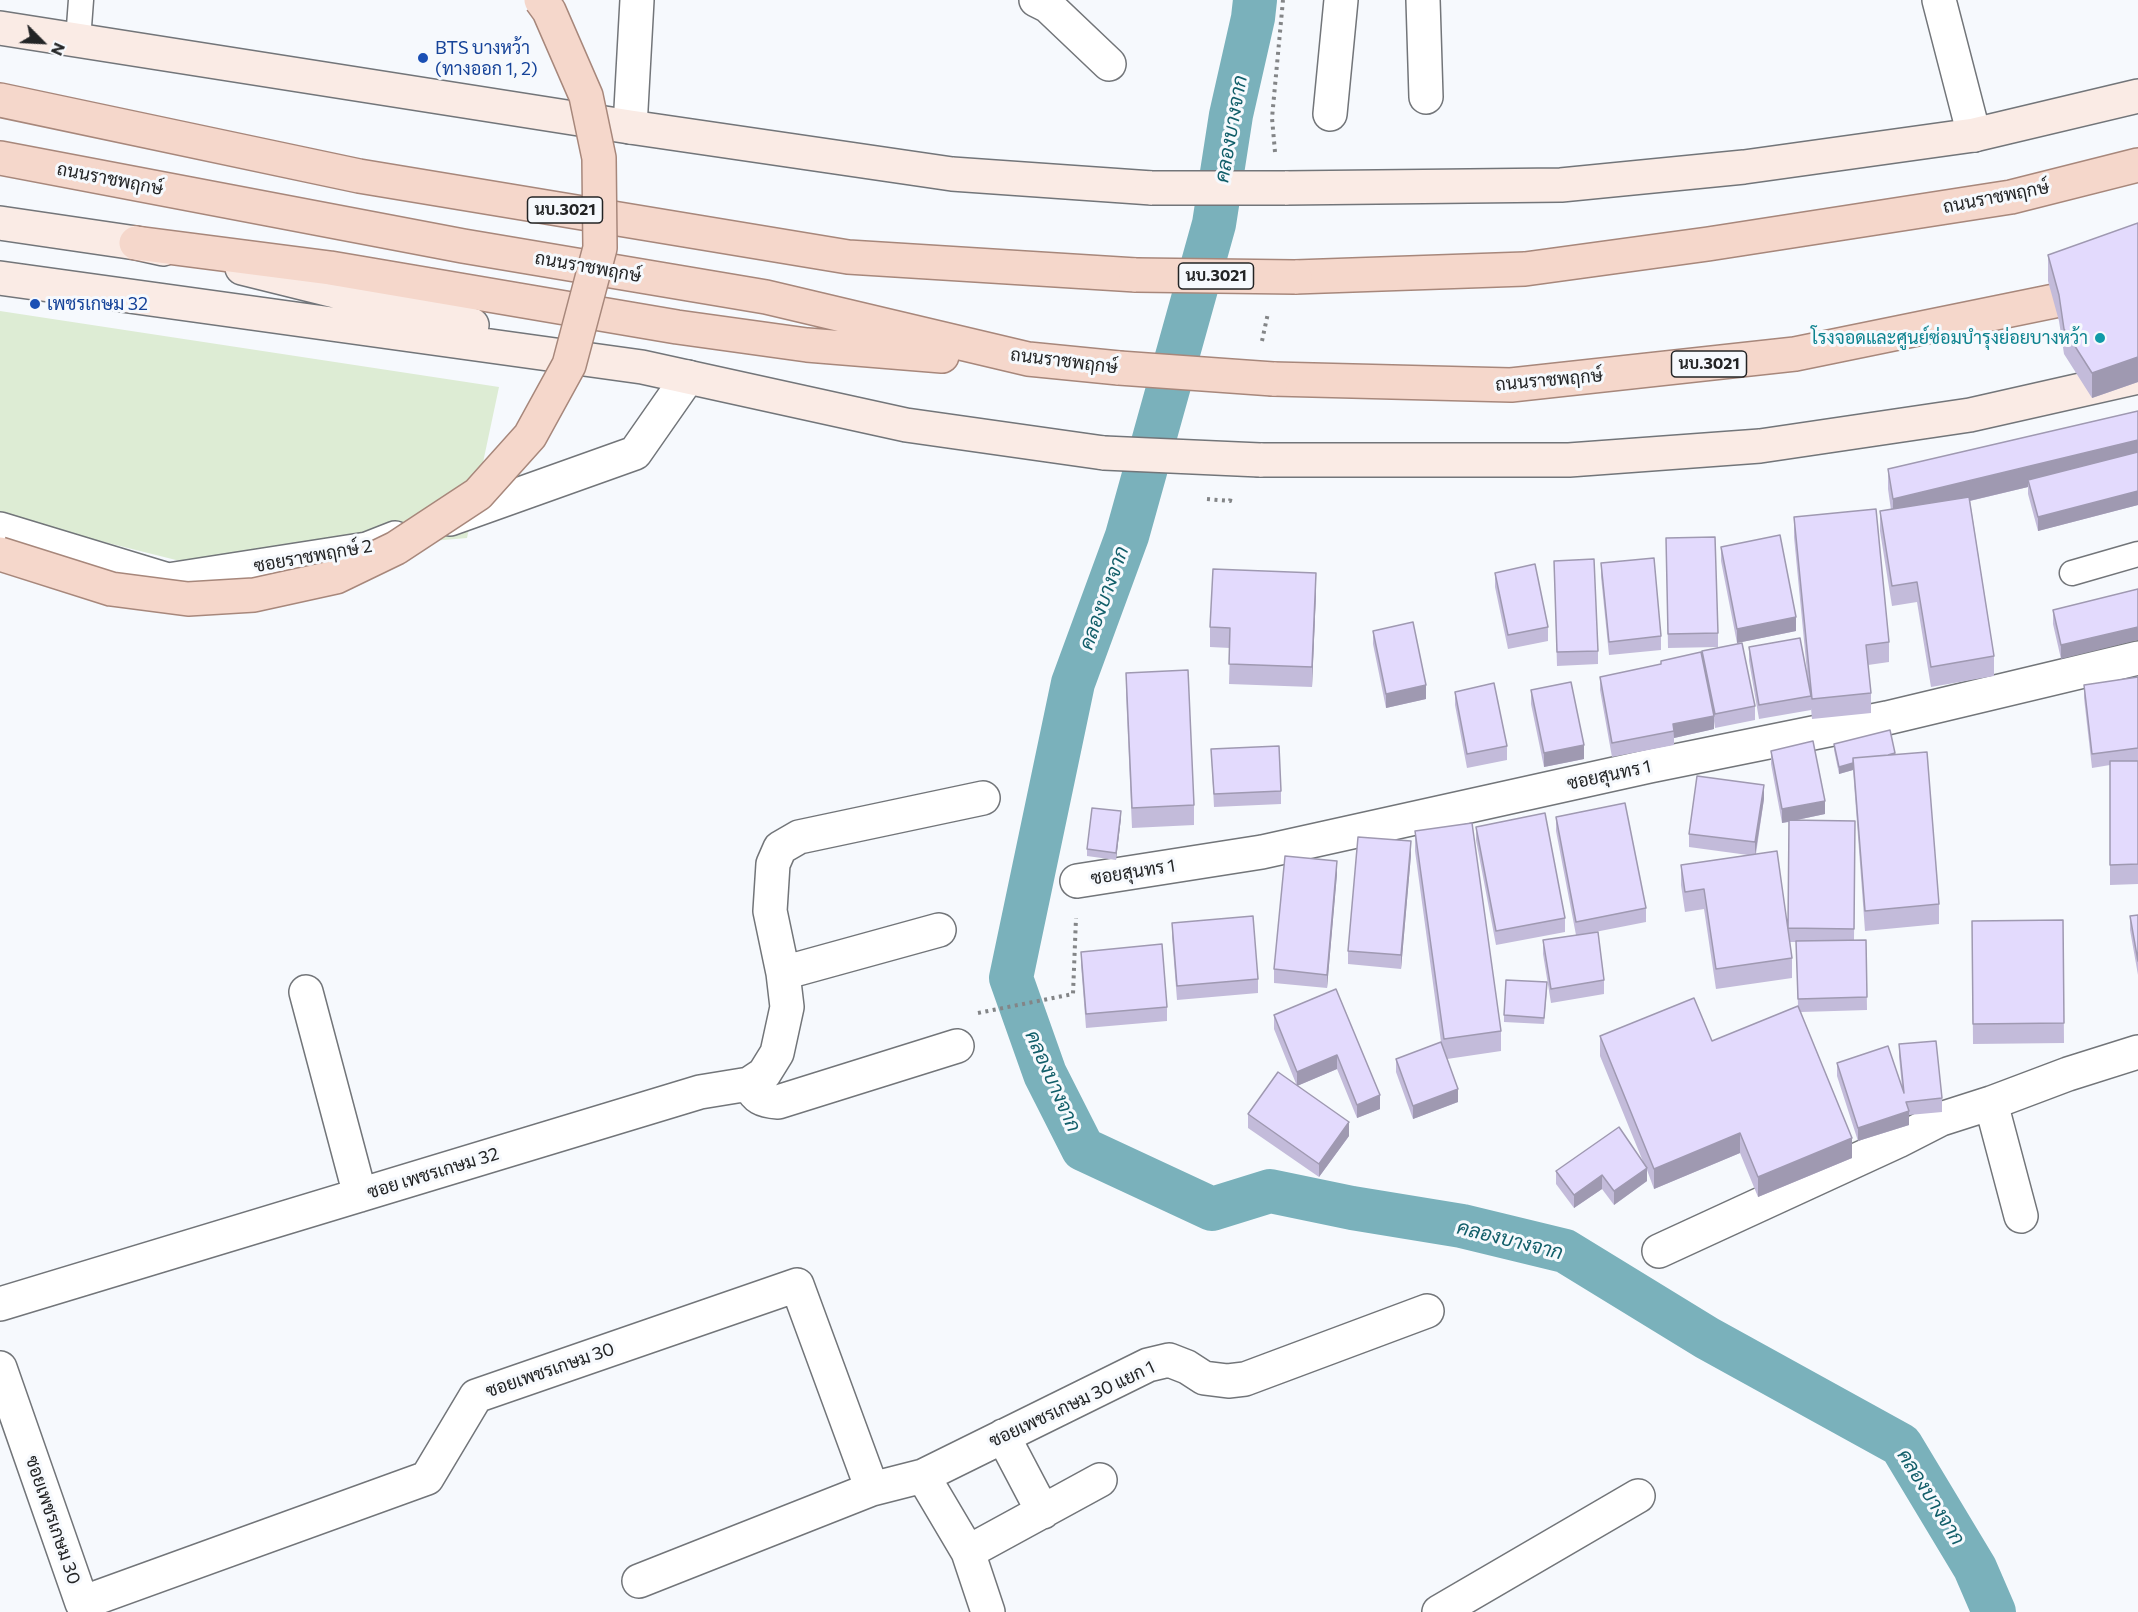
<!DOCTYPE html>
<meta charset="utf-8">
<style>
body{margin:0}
#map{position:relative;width:2138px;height:1612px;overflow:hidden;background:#f6f9fd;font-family:Commissioner,sans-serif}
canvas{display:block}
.north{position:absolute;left:12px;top:12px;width:60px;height:60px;-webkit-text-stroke:4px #f6f9fd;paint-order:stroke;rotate:114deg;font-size:16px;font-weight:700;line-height:24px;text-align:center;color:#232425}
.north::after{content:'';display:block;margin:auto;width:21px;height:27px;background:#232425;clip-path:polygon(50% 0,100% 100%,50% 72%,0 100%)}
</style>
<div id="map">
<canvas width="2138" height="1612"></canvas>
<div class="north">N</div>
</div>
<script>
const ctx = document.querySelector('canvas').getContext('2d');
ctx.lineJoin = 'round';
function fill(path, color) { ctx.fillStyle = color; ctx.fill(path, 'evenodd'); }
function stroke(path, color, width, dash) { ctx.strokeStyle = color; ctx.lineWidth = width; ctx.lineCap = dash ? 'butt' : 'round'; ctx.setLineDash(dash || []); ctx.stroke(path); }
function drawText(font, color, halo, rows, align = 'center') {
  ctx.font = font + ' Commissioner,Sarabun,sans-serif'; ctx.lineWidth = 6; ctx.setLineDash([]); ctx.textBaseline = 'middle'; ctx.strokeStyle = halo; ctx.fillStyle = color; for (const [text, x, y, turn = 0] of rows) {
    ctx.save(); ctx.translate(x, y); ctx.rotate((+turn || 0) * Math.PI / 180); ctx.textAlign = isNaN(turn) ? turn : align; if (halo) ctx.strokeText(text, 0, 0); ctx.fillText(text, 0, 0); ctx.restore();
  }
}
fill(new Path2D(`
 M 0,311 L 499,387 L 467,538 L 184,562 L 0,516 Z`), '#ddecd4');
stroke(new Path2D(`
 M 1255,0 L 1253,18 L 1231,115 L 1214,224 L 1127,536 L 1073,683 L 1011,978 L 1045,1074 L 1083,1149 L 1212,1209 L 1270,1191 L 1352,1208 L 1462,1226 L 1565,1251 L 1707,1338 L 1901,1445 L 1975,1568 L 1994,1612`), '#7ab1bb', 44);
const service = new Path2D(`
 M 78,40 L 81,0
 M 2072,573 L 2138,554`);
const minor = new Path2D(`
 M 1036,0 L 1048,6 L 1109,64
 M 1423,0 L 1426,97
 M 1939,0 L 1974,135
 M 1330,114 L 1341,0
 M 630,127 L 637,0
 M 450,519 L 635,453 L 688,377
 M 0,529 L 168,580 L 367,549 L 395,538
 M 1077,881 L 1262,852 L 1650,766 L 1887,718 L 2138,658
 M 783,973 L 939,930
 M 306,992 L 360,1195
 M 749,1084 C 756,1098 762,1101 778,1102 L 957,1046
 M 1991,1103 L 2021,1216
 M 1659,1251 L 1898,1141 L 1941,1119 L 1991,1103 L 2068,1074 L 2138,1052
 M 0,1304 L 700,1092 L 749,1084 L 764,1074 L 777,1053 L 787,1007 L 783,973 L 770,911 L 773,864 L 780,848 L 799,837 L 983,798
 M 0,1368 L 82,1603 L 427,1478 L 476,1396 L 797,1285 L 872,1489 L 923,1476 L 968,1552 L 988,1612
 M 1003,1436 L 1043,1512
 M 923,1476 L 1148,1365 L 1169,1360 L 1187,1367 L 1204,1378 L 1228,1381 L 1245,1379 L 1427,1311
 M 968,1552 L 1100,1480
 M 639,1581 L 872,1489
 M 1439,1612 L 1638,1496`);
const secondary = new Path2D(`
 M 0,28 L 630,127 L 952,174 L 1152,188
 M 1285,188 L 1561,185 L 1744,167 L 1974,135 L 2138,96
 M 0,223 L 136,243 L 163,249
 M 242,268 L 472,325
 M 0,278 L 642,367 L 906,425 L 1104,453
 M 1260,460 L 1569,460 L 1760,446 L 1970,415 L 2138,377`);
const primary = new Path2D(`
 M 0,100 L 359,176 L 848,257 L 1136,275
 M 0,158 L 463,246 L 766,297 L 1028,359 L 1119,368
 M 136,243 L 330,268 L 677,327 L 807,345 L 942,356
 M 1295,277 L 1525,269 L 1708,244 L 2011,197 L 2138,165
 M 1273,379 L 1511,385 L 1795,354 L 2138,284`);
stroke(service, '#727579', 27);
stroke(minor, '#727579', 36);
stroke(secondary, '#727579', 36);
stroke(primary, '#a7877b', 36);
stroke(new Path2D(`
 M 1275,152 L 1272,118 L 1283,0
 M 1262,341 L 1268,313
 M 1207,499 L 1230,501 L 1231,496
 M 978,1013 L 1073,994 L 1076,918`), '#838587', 4, [3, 4.5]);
stroke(service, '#fff', 24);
stroke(minor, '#fff', 33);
stroke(secondary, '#faebe5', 33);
stroke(primary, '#f5d7cb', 33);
const secondaryBridge = new Path2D(`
 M 1152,188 L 1285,188
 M 1104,453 L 1260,460`);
const primaryBridge = new Path2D(`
 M 1136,275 L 1295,277
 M 1119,368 L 1273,379
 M 0,554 L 111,589 L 188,599 L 254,595 L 336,577 L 396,548 L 478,494 L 530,436 L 569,365 L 600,248 L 599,158 L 586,96 L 549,11 L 541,0`);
stroke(secondaryBridge, '#727579', 36, []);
stroke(primaryBridge, '#a7877b', 36, []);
stroke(secondaryBridge, '#faebe5', 33);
stroke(primaryBridge, '#f5d7cb', 33);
fill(new Path2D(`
 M 2138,223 L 2138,382 L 2092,398 L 2064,354 L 2059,321 L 2048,281 L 2048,255 Z
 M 2138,411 L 2138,505 L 2038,531 L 2028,494 L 2028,487 L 1970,501 L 1994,656 L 1994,676 L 1931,687 L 1917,602 L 1892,606 L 1880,531 L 1880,511 L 1891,510 L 1888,489 L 1888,469 Z
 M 1794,517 L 1889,642 L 1889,662 L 1868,665 L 1871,693 L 1871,713 L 1812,719 L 1811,708 L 1811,710 L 1759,719 L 1749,661 L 1749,647 L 1808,682 L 1794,537 Z
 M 1666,538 L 1718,633 L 1718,647 L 1668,648 Z
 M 1721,547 L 1796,631 L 1737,643 L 1721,561 Z
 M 1554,561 L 1598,651 L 1598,664 L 1557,666 Z
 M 1601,563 L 1661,636 L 1661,650 L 1609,655 L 1601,577 Z
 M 1495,573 L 1548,627 L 1548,641 L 1508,649 L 1495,587 Z
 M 2138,589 L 2061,659 L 2053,624 L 2053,610 Z
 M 1316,593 L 1312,687 L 1229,684 L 1230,648 L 1210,647 L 1210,627 Z
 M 1373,631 L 1426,699 L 1386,708 L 1373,644 Z
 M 1702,651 L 1755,706 L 1755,720 L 1715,728 L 1714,721 L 1714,729 L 1674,738 L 1674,745 L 1612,757 L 1600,690 L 1600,677 L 1661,665 L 1661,661 L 1702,659 Z
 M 1126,673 L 1194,805 L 1194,825 L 1132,828 L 1126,693 Z
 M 2138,677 L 2138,884 L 2110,885 L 2110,765 L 2092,768 L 2084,698 L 2084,685 Z
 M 1531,690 L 1584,759 L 1544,767 L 1531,704 Z
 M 1455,692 L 1507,746 L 1507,760 L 1467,768 L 1455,705 Z
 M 1834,744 L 1895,754 L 1939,904 L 1939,924 L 1865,931 L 1853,770 L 1839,774 L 1834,750 Z
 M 1211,749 L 1281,791 L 1281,804 L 1214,807 Z
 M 1771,751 L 1825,814 L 1797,820 L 1855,821 L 1854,940 L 1866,940 L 1867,1010 L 1801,1012 L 1852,1158 L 1758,1197 L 1740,1153 L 1654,1189 L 1647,1170 L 1647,1181 L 1614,1205 L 1602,1189 L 1574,1208 L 1556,1184 L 1556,1171 L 1644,1164 L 1600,1056 L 1600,1036 L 1712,1041 L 1798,1006 L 1796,942 L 1790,942 L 1792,958 L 1792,978 L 1716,989 L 1704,909 L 1685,912 L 1681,885 L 1681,865 L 1748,855 L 1689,847 L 1689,834 L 1764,799 L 1756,854 L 1788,928 L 1789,822 L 1782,823 L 1771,764 Z
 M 1556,817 L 1646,908 L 1646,922 L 1595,932 L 1604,980 L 1604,994 L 1551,1003 L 1543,954 L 1543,940 L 1576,935 L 1556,831 Z
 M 1121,818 L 1116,860 L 1087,856 L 1087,849 Z
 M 1476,827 L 1565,918 L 1565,932 L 1496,945 L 1476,840 Z
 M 1415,831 L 1501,1031 L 1501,1051 L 1447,1059 L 1458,1102 L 1413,1119 L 1396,1072 L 1396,1059 L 1441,1042 L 1415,851 Z
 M 1411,855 L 1401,969 L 1348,964 L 1348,951 Z
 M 1337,874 L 1327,988 L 1274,983 L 1274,969 Z
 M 2138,915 L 2138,975 L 2130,930 L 2130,916 Z
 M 2063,920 L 2064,1043 L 1973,1044 L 1972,921 Z
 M 1172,923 L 1258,979 L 1258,993 L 1177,1000 L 1172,937 Z
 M 1081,952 L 1167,1007 L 1167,1021 L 1086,1028 L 1081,965 Z
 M 1336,989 L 1380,1109 L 1357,1118 L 1337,1069 L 1297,1086 L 1274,1029 L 1274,1015 Z
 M 1547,989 L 1544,1024 L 1504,1022 L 1504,1015 Z
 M 1899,1044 L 1942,1098 L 1942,1112 L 1909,1115 L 1909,1125 L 1858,1141 L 1837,1076 L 1837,1063 L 1902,1087 L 1899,1057 Z
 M 1248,1114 L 1349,1136 L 1319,1177 L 1248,1128 Z`), '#c3bbda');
fill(new Path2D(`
 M 2138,357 L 2138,382 L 2092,398 L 2092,373 Z
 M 2138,440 L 2138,460 L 2028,480 L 2028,487 L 1893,519 L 1893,499 Z
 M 2138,491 L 2138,505 L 2038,531 L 2038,517 Z
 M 1316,573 L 1316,593 L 1312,687 L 1312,667 Z
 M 1796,617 L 1796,631 L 1737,643 L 1737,629 Z
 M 2138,627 L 2138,640 L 2061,659 L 2061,645 Z
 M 1426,685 L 1426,699 L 1386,708 L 1386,694 Z
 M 1714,716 L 1714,729 L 1674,738 L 1673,724 Z
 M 1584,745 L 1584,759 L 1544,767 L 1544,753 Z
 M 1853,763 L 1853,770 L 1839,774 L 1839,767 Z
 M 1764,785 L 1764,799 L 1755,856 L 1755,842 Z
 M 1825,801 L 1825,814 L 1782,823 L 1782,809 Z
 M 1121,811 L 1121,818 L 1116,860 L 1116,853 Z
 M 1411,841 L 1411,855 L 1401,969 L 1401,955 Z
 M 1337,861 L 1337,874 L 1327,988 L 1327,975 Z
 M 1337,1055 L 1337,1069 L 1297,1086 L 1297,1072 Z
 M 1458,1089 L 1458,1102 L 1413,1119 L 1413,1106 Z
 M 1380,1095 L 1380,1109 L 1357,1118 L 1357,1105 Z
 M 1909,1111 L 1909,1125 L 1858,1141 L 1858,1128 Z
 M 1349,1122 L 1349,1136 L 1319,1177 L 1319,1164 Z
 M 1740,1133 L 1740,1153 L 1654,1189 L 1654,1169 Z
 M 1852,1138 L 1852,1158 L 1758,1197 L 1758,1177 Z
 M 1647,1168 L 1647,1181 L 1614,1205 L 1614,1191 Z
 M 1602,1175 L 1602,1189 L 1574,1208 L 1574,1195 Z`), '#9f99b1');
const building = new Path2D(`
 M 2138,223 L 2138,357 L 2092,373 L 2064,329 L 2059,295 L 2048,255 Z
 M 2138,411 L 2138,440 L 1893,499 L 1888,469 Z
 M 2138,452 L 2138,491 L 2038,517 L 2028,480 Z
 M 1969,497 L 1994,656 L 1931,667 L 1917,582 L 1892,586 L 1880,511 Z
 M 1876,509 L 1889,642 L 1866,645 L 1871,693 L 1812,699 L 1794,517 Z
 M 1780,535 L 1796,617 L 1737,629 L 1721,547 Z
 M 1715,537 L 1718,633 L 1668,634 L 1666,538 Z
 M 1654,558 L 1661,636 L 1609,642 L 1601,563 Z
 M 1594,559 L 1598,651 L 1557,652 L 1554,561 Z
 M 1535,564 L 1548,627 L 1508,635 L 1495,573 Z
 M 1213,569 L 1316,573 L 1312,667 L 1229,664 L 1230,628 L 1210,627 Z
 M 2138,589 L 2138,627 L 2061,645 L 2053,610 Z
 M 1413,622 L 1426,685 L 1386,694 L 1373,631 Z
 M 1800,638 L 1811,696 L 1759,705 L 1749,647 Z
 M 1742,643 L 1755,706 L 1715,714 L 1702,651 Z
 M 1701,652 L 1714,716 L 1673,724 L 1674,731 L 1612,743 L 1600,677 L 1661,664 L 1661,661 Z
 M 1188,670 L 1194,805 L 1132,808 L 1126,673 Z
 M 2138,677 L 2138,748 L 2092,754 L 2084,685 Z
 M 1571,682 L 1584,745 L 1544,753 L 1531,690 Z
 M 1494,683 L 1507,746 L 1467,754 L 1455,692 Z
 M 1890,730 L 1895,753 L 1888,755 L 1853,758 L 1853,763 L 1839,767 L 1834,744 Z
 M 1813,741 L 1825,801 L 1782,809 L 1771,751 Z
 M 1279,746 L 1281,791 L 1214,794 L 1211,749 Z
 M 1927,752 L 1939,904 L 1865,911 L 1853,758 Z
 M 2110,761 L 2138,761 L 2138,864 L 2110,865 Z
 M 1697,776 L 1764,785 L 1755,842 L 1689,834 Z
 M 1625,803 L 1646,908 L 1576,922 L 1556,817 Z
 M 1092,808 L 1121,811 L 1116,853 L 1087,849 Z
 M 1545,813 L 1565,918 L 1496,931 L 1476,827 Z
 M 1789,820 L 1855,821 L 1854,929 L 1788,928 Z
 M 1472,823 L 1501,1031 L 1444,1039 L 1415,831 Z
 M 1358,837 L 1411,841 L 1401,955 L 1348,951 Z
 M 1777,851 L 1792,958 L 1716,969 L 1704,889 L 1685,892 L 1681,865 Z
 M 1285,856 L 1337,861 L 1327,975 L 1274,969 Z
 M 2138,915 L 2138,961 L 2130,916 Z
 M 1253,916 L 1258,979 L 1177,986 L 1172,923 Z
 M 2063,920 L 2064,1023 L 1973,1024 L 1972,921 Z
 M 1598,932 L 1604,980 L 1551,989 L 1543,940 Z
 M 1866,940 L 1867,997 L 1798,999 L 1796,941 Z
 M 1162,944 L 1167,1007 L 1086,1014 L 1081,952 Z
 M 1506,980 L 1547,982 L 1544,1018 L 1504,1015 Z
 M 1336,989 L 1380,1095 L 1357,1105 L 1337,1055 L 1297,1072 L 1274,1015 Z
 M 1694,998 L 1712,1041 L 1798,1006 L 1852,1138 L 1758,1177 L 1740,1133 L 1654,1169 L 1600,1036 Z
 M 1936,1041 L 1942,1098 L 1906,1102 L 1909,1111 L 1858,1128 L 1837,1063 L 1888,1046 L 1904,1093 L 1899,1044 Z
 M 1441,1042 L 1458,1089 L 1413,1106 L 1396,1059 Z
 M 1278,1072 L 1349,1122 L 1319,1164 L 1248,1114 Z
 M 1619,1127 L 1647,1168 L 1614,1191 L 1602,1175 L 1574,1195 L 1556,1171 Z`);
fill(building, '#e3dafd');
stroke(building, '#9f99b1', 1.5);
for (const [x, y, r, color] of [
 [423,58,6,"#1a4fb4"],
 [35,304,6,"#1a4fb4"],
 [2100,338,6,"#0f9aa8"]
]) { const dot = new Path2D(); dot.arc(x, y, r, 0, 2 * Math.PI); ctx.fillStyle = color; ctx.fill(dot); stroke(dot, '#f6f9fd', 2); }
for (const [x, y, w] of [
 [565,210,75],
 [1216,276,75],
 [1709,364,75]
]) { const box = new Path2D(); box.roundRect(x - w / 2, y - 13, w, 26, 4.5); ctx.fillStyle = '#f6f9fd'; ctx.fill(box); stroke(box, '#232425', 1.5); }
drawText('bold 16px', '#232425', null, [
 ["นบ.3021",565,210],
 ["นบ.3021",1216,276],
 ["นบ.3021",1709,364]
]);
drawText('18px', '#164399', '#f6f9fd', [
 ["BTS บางหว้า",435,48],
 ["(ทางออก 1, 2)",435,69],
 ["เพชรเกษม 32",47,304]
], 'left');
drawText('18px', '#232425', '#f6f9fd', [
 ["ถนนราชพฤกษ์",110,179,11],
 ["ถนนราชพฤกษ์",1996,197,-11],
 ["ถนนราชพฤกษ์",588,267,10],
 ["ถนนราชพฤกษ์",1064,361,7],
 ["ถนนราชพฤกษ์",1549,380,-5],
 ["ซอยราชพฤกษ์ 2",313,556,-10],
 ["ซอยสุนทร 1",1609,775,-12],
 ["ซอยสุนทร 1",1133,872,-9],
 ["ซอย เพชรเกษม 32",433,1173,-17],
 ["ซอยเพชรเกษม 30",550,1370,-19],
 ["ซอยเพชรเกษม 30 แยก 1",1072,1404,-25],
 ["ซอยเพชรเกษม 30",53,1520,71]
]);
drawText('18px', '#0d838f', '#f6f9fd', [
 ["โรงจอดและศูนย์ซ่อมบำรุงย่อยบางหว้า",2088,338]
], 'right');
drawText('italic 20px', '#115e69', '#f6f9fd', [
 ["คลองบางจาก",1231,129,-80],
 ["คลองบางจาก",1104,598,-70],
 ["คลองบางจาก",1053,1081,66],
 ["คลองบางจาก",1510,1240,14],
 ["คลองบางจาก",1931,1497,58]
]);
</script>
